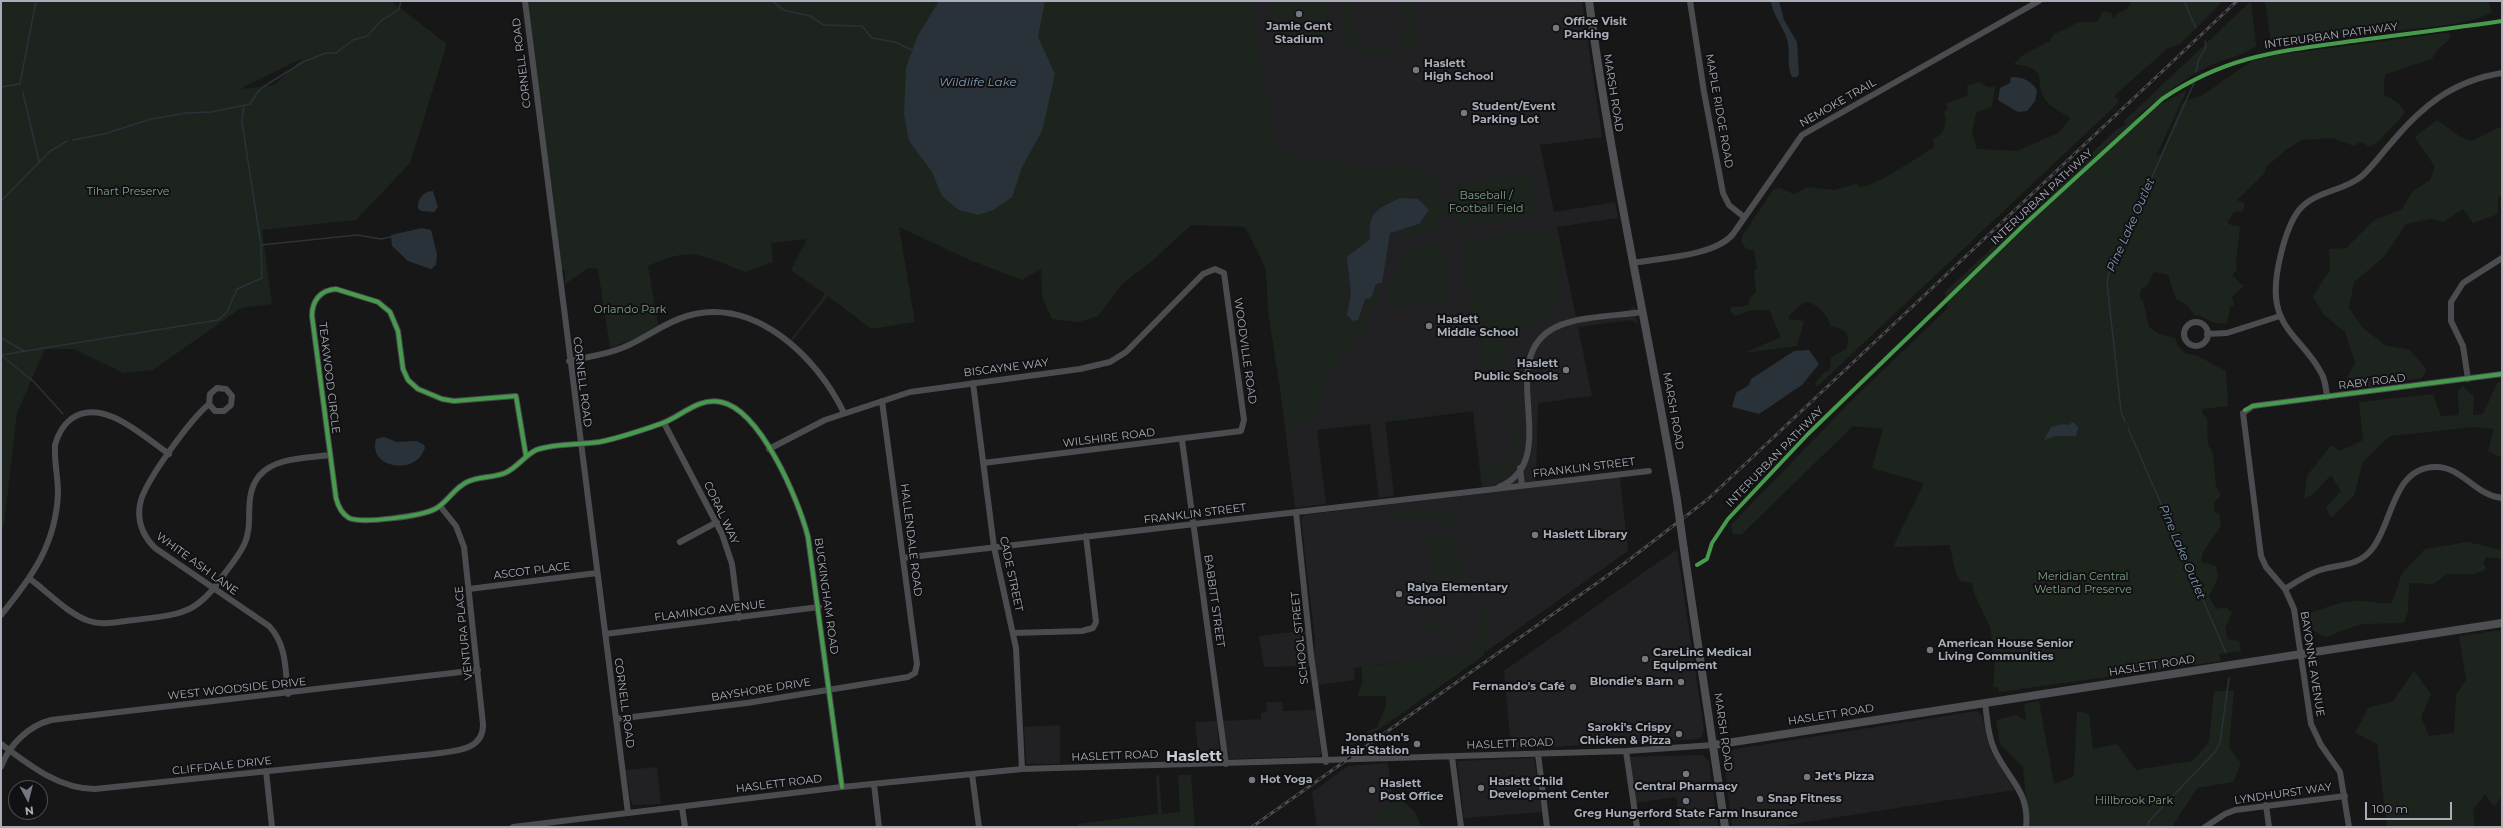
<!DOCTYPE html>
<meta charset="utf-8">
<style>
body{margin:0}
#map{position:relative;width:2503px;height:828px;overflow:hidden;background:#171717;font-family:Montserrat,sans-serif}
canvas{display:block}
.frame{position:absolute;inset:0;border:2px solid #a8adb8;pointer-events:none}
.north{position:absolute;left:8px;top:780px;width:40px;height:40px;box-sizing:border-box;background:#111113;border:1px solid #4d4f55;border-radius:50%;rotate:173deg;font-size:11px;font-weight:700;line-height:16px;text-align:center;color:#a8adb8}
.north::after{content:'';display:block;margin:auto;width:14px;height:18px;background:#757880;clip-path:polygon(50% 0,100% 100%,50% 72%,0 100%)}
.scale{position:absolute;left:2365px;top:802px;width:87px;height:18px;box-sizing:border-box;border:2px solid #a8adb8;border-top:0;padding-left:5px;font-size:12px;line-height:14px;white-space:nowrap;color:#a8adb8;-webkit-text-stroke:3px #111113;paint-order:stroke}
</style>
<div id="map">
<canvas width="2503" height="828"></canvas>
<div class="frame"></div>
<div class="north">N</div>
<div class="scale">100 m</div>
</div>
<script>
const ctx = document.querySelector('canvas').getContext('2d');
ctx.lineJoin = 'round';
function fill(path, color) { ctx.fillStyle = color; ctx.fill(path, 'evenodd'); }
function stroke(path, color, width, dash) { ctx.strokeStyle = color; ctx.lineWidth = width; ctx.lineCap = dash ? 'butt' : 'round'; ctx.setLineDash(dash || []); ctx.stroke(path); }
function drawText(font, color, halo, rows, align = 'center') {
  ctx.font = font + ' Montserrat,sans-serif'; ctx.lineWidth = 4; ctx.setLineDash([]); ctx.textBaseline = 'middle'; ctx.strokeStyle = halo; ctx.fillStyle = color; for (const [text, x, y, turn = 0] of rows) {
    ctx.save(); ctx.translate(x, y); ctx.rotate((+turn || 0) * Math.PI / 180); ctx.textAlign = isNaN(turn) ? turn : align; if (halo) ctx.strokeText(text, 0, 0); ctx.fillText(text, 0, 0); ctx.restore();
  }
}
fill(new Path2D(`
 M 1232,1 L 1582,1 L 1602,137 L 1540,145 L 1554,212 L 1615,202 L 1618,218 L 1557,227 L 1576,317 L 1629,311 L 1634,305 L 1638,325 L 1632,320 L 1578,327 L 1592,396 L 1538,403 L 1536,481 L 1482,487 L 1473,411 L 1385,422 L 1394,496 L 1379,498 L 1370,424 L 1317,430 L 1326,504 L 1295,508 Z
 M 1620,477 L 1628,551 L 1487,651 L 1354,668 L 1355,680 L 1317,685 L 1314,655 L 1315,640 L 1301,520 L 1304,515 Z
 M 1677,549 L 1704,730 L 1702,737 L 1697,739 L 1511,749 L 1504,671 Z
 M 1308,630 L 1310,666 L 1264,667 L 1259,636 Z
 M 1266,702 L 1282,702 L 1283,711 L 1316,710 L 1321,753 L 1319,756 L 1229,759 L 1222,721 L 1261,719 L 1261,713 L 1267,712 Z
 M 1977,711 L 1982,716 L 1991,752 L 2015,790 L 1774,827 L 1732,827 L 1724,759 L 1729,750 Z
 M 1217,721 L 1220,757 L 1215,760 L 1199,760 L 1195,722 Z
 M 1060,725 L 1060,764 L 1026,764 L 1024,727 Z
 M 1702,755 L 1709,761 L 1718,827 L 1680,827 L 1676,797 L 1636,803 L 1629,757 Z
 M 1534,758 L 1542,812 L 1464,818 L 1457,761 Z
 M 1388,763 L 1396,827 L 1317,827 L 1312,792 L 1348,766 Z
 M 657,767 L 661,804 L 634,805 L 631,802 L 626,770 Z`), '#212123');
fill(new Path2D(`
 M 1,1 L 391,1 L 447,44 L 410,163 L 356,220 L 262,230 L 272,304 L 241,308 L 153,370 L 123,373 L 74,349 L 45,349 L 17,413 L 4,525 L 1,530 ZM 303,58 L 274,85 L 243,89 L 243,87 Z
 M 528,1 L 1232,1 L 1232,5 L 1235,1 L 1250,1 L 1273,135 L 1286,154 L 1300,161 L 1314,164 L 1331,160 L 1345,161 L 1355,169 C 1381,168 1427,157 1440,188 C 1445,200 1440,219 1438,232 L 1404,237 L 1403,231 L 1426,222 L 1426,200 L 1416,194 L 1370,209 L 1367,238 L 1346,256 L 1346,321 L 1358,323 L 1375,291 L 1381,289 L 1365,329 L 1330,371 L 1318,406 L 1287,435 L 1268,311 L 1266,269 L 1245,227 L 1191,225 L 1151,262 L 1122,284 L 1098,316 L 1078,322 L 1052,319 L 1042,297 L 1041,269 L 1022,280 L 970,260 L 899,227 L 915,322 L 871,329 L 828,296 L 793,340 L 791,339 L 825,294 L 791,270 L 807,239 L 771,243 L 773,262 L 746,272 C 703,256 692,245 648,266 L 658,325 L 639,337 L 610,348 L 598,269 L 588,268 L 565,284 L 565,270 L 561,270 Z
 M 1270,1 L 1325,1 C 1326,10 1329,20 1328,29 C 1327,46 1289,48 1276,50 Z
 M 1341,1 L 1351,1 C 1353,11 1352,28 1357,38 C 1367,57 1397,50 1404,32 C 1407,23 1402,9 1401,1 L 1411,1 L 1418,49 L 1407,50 L 1406,44 C 1381,70 1370,47 1347,50 Z
 M 2132,1 L 2223,1 L 2180,44 L 2168,48 L 2114,96 L 2119,101 L 2114,107 L 1820,384 L 1816,386 L 1815,384 L 1823,373 L 1830,370 L 1831,358 L 1847,348 L 1848,337 L 1845,331 L 1831,326 C 1826,313 1819,304 1805,302 L 1791,313 L 1788,319 L 1804,321 L 1797,346 L 1744,353 L 1781,337 L 1769,310 L 1752,310 L 1735,316 L 1730,311 L 1731,307 L 1742,307 L 1749,304 L 1750,298 L 1756,292 L 1754,271 L 1757,268 L 1754,250 L 1746,249 L 1741,241 L 1742,236 L 1773,190 L 1779,188 L 1794,194 L 1808,187 L 1834,190 L 1856,184 L 1860,187 C 1874,188 1919,156 1934,147 L 1933,140 C 1944,133 1948,125 1944,112 L 1948,109 L 1946,103 L 1968,96 L 1967,86 L 1979,82 L 1988,87 L 1995,87 L 1992,106 L 1976,113 L 1972,132 L 1977,149 L 2017,151 L 2058,133 L 2071,118 C 2047,104 2041,103 2039,74 L 2030,67 L 2014,64 L 2023,55 L 2050,41 L 2053,35 L 2079,22 L 2097,22 L 2103,11 L 2111,13 L 2114,19 L 2117,13 L 2126,10 Z
 M 2251,1 L 2256,46 C 2240,58 2220,59 2203,69 C 2177,83 2155,102 2132,120 L 2187,90 L 2156,156 L 2160,155 L 2183,102 L 2203,95 L 2253,60 L 2277,55 L 2444,33 L 2451,34 L 2449,40 L 2438,49 L 2432,59 L 2386,74 L 2384,80 L 2384,95 C 2393,99 2401,103 2405,113 L 2378,142 L 2369,147 L 2364,143 L 2358,143 L 2354,146 L 2332,138 L 2302,140 L 2286,150 L 2266,167 L 2264,174 L 2237,200 L 2244,203 L 2244,208 L 2242,212 L 2234,212 L 2227,222 L 2231,225 L 2240,227 L 2236,261 L 2237,271 L 2233,273 L 2233,276 L 2244,286 L 2232,297 L 2234,305 L 2230,307 L 2227,324 L 2214,323 L 2199,315 L 2196,316 L 2186,304 L 2176,299 L 2168,275 L 2154,272 L 2147,286 L 2141,289 L 2140,297 L 2143,300 L 2149,327 L 2159,334 L 2175,338 L 2178,346 L 2185,353 L 2196,355 L 2226,371 L 2228,406 L 2202,409 L 2202,413 L 2207,418 L 2208,445 L 2213,453 L 2216,486 L 2221,495 L 2214,503 L 2215,512 L 2219,514 L 2221,526 L 2203,552 L 2201,562 L 2216,566 L 2218,577 L 2209,597 L 2217,609 L 2226,607 L 2232,613 L 2225,628 L 2228,639 L 2239,641 L 2241,651 L 2219,654 L 2221,661 L 1999,692 L 1998,687 L 1993,688 L 1995,662 L 1990,627 L 1974,593 L 1972,583 L 1960,581 C 1953,570 1954,558 1949,545 L 1893,547 L 1924,483 L 1872,468 L 1883,429 L 1853,426 L 1742,534 L 1733,534 L 1731,525 L 1856,396 L 1948,308 L 1945,292 L 2116,130 L 2127,124 L 2124,123 L 2125,120 Z
 M 2265,1 L 2488,1 L 2492,12 C 2473,25 2408,30 2383,31 L 2381,29 L 2271,43 Z
 M 2437,120 L 2459,136 L 2471,141 L 2502,126 L 2502,194 L 2498,198 L 2498,214 L 2473,223 L 2463,209 L 2444,222 L 2430,219 L 2406,224 L 2384,257 L 2354,282 L 2349,308 L 2362,327 L 2385,345 L 2410,350 L 2427,370 L 2422,378 L 2358,389 L 2345,382 L 2355,363 L 2345,332 L 2323,314 L 2313,296 L 2330,270 L 2329,249 L 2346,248 L 2374,220 L 2402,209 L 2412,192 L 2430,180 L 2435,167 L 2415,137 Z
 M 1531,174 L 1538,215 L 1460,227 L 1453,186 Z
 M 1532,231 L 1558,241 C 1565,307 1559,326 1489,332 L 1471,313 L 1464,259 L 1464,244 L 1479,239 Z
 M 1441,241 L 1448,297 L 1443,302 L 1386,308 C 1388,300 1387,291 1389,283 C 1394,258 1418,245 1441,241 Z
 M 1506,338 L 1508,364 L 1482,366 L 1480,340 Z
 M 2502,382 L 2502,458 L 2488,451 L 2494,429 L 2474,427 L 2390,436 L 2363,462 L 2354,496 L 2331,518 L 2326,508 L 2341,491 L 2331,475 L 2313,494 L 2304,499 L 2307,476 L 2331,445 L 2340,451 L 2363,440 L 2359,402 L 2433,394 L 2441,416 L 2459,415 L 2458,391 L 2463,386 L 2474,397 L 2473,415 L 2483,414 L 2497,383 Z
 M 1517,404 L 1519,426 L 1507,427 L 1507,425 L 1511,424 L 1510,411 L 1505,411 L 1504,406 Z
 M 1474,409 L 1482,481 L 1488,481 L 1488,485 L 1482,487 L 1473,411 L 1385,422 L 1394,496 L 1392,494 L 1385,445 L 1385,418 Z
 M 1519,433 C 1521,450 1504,486 1483,478 L 1482,468 L 1500,466 L 1506,463 L 1509,449 L 1514,448 L 1513,437 L 1508,436 Z
 M 1521,433 L 1526,440 C 1524,461 1512,479 1491,485 L 1490,480 C 1511,473 1522,455 1521,433 Z
 M 1452,508 L 1454,527 L 1441,528 L 1440,516 L 1428,517 L 1427,510 Z
 M 1421,509 L 1423,518 L 1396,521 L 1395,512 Z
 M 1457,534 L 1460,579 L 1433,582 L 1429,536 Z
 M 2468,542 L 2502,550 L 2502,559 L 2486,557 L 2483,564 L 2486,566 L 2485,570 L 2474,574 L 2447,574 L 2433,584 L 2409,583 L 2408,612 L 2404,623 L 2361,624 L 2326,637 L 2314,631 L 2305,619 L 2310,613 C 2323,609 2340,601 2355,601 C 2368,600 2378,605 2392,603 L 2402,573 L 2425,549 Z
 M 1485,610 C 1493,614 1486,649 1483,656 L 1360,743 L 1344,746 L 1357,741 L 1369,730 L 1377,728 C 1379,718 1390,707 1385,696 L 1357,696 L 1362,683 L 1362,661 L 1379,665 L 1469,653 L 1473,649 C 1472,638 1481,631 1478,620 Z
 M 1436,619 L 1437,625 L 1448,624 L 1449,630 L 1426,634 L 1424,621 Z
 M 2502,630 L 2502,796 L 2494,807 L 2485,794 L 2473,810 L 2475,827 L 2387,827 L 2377,744 L 2355,733 L 2369,707 L 2392,702 L 2414,671 L 2431,694 L 2421,717 L 2429,736 L 2454,733 L 2456,695 L 2466,680 L 2459,636 Z
 M 2214,691 L 2234,691 L 2229,747 L 2241,764 L 2233,782 L 2197,788 L 2172,827 L 2029,827 L 2023,767 L 2000,744 L 1996,720 L 2017,715 L 2026,721 L 2024,704 L 2039,701 L 2054,784 L 2074,776 L 2077,711 L 2089,714 L 2093,749 L 2117,744 L 2136,770 L 2192,761 L 2209,742 Z
 M 1156,775 L 1159,775 L 1162,814 L 1180,812 L 1178,775 L 1191,775 L 1195,827 L 1079,827 L 1078,824 L 1158,814 Z
 M 1401,799 L 1415,812 L 1421,827 L 1373,827 C 1376,812 1387,804 1401,799 Z`), '#1d241e');
fill(new Path2D(`
 M 939,1 L 1045,1 L 1038,37 L 1055,74 L 1042,131 L 1022,167 L 1012,197 L 993,210 L 978,215 L 959,210 L 942,196 L 932,172 L 909,141 L 904,114 L 906,68 L 917,37 Z
 M 1771,1 L 1779,1 L 1784,20 L 1797,42 L 1799,74 L 1797,77 L 1792,77 C 1786,65 1791,52 1787,39 C 1783,26 1772,14 1771,1 Z
 M 2011,77 C 2023,77 2030,80 2037,90 L 2035,101 L 2027,111 L 2018,112 L 1998,100 L 2000,88 L 2010,83 Z
 M 433,191 L 438,207 L 434,212 L 421,211 L 418,208 C 417,199 424,191 433,191 Z
 M 1400,198 L 1418,199 L 1429,210 L 1419,224 L 1390,233 L 1382,283 L 1376,284 L 1371,298 L 1365,299 L 1358,320 L 1353,321 L 1347,315 L 1351,293 L 1347,257 L 1370,239 C 1368,212 1377,209 1400,198 Z
 M 422,228 L 431,230 L 437,254 L 436,265 L 431,269 L 408,261 L 392,246 L 391,235 Z
 M 1809,350 L 1819,364 L 1802,385 L 1759,414 L 1732,407 L 1736,393 L 1749,385 L 1751,379 L 1794,351 Z
 M 2073,422 L 2078,427 L 2076,436 L 2055,436 L 2044,440 L 2051,427 L 2063,424 L 2068,425 Z
 M 384,437 L 397,442 L 417,441 L 424,445 L 425,448 C 423,452 421,457 418,459 C 402,473 369,464 376,439 Z`), '#2a3239');
stroke(new Path2D(`
 M 773,1 L 783,10 L 810,16 L 824,25 L 862,26 L 872,38 L 895,42 L 912,50
 M 2184,1 L 2196,28
 M 2196,72 L 2198,61 L 2206,47 L 2205,41
 M 1,87 L 20,84 L 36,1
 M 23,93 L 39,161
 M 244,105 L 242,122 L 261,245 L 357,235 L 381,239 L 391,237
 M 73,140 L 104,134 L 151,119 L 187,113 L 211,112 L 250,104 L 257,93 L 263,87 L 303,62 L 326,53 L 336,53 L 353,40 L 367,36 L 381,21 L 399,9 L 401,1
 M 1,201 L 49,152 L 67,141
 M 1,338 L 26,352
 M 1,355 L 218,320 L 227,312 L 237,289 L 262,278 L 261,245
 M 1,355 L 34,382 L 63,414
 M 2125,422 L 2121,411 L 2107,282 L 2109,273 L 2194,83
 M 2128,428 L 2226,653
 M 2147,827 L 2149,821 L 2215,752 L 2220,743 L 2229,678`), '#2a3239', 1.5);
stroke(new Path2D(`
 M 525,1 L 628,813
 M 1690,1 L 1704,92 L 1723,193 L 1729,205 L 1744,217
 M 1633,263 C 1661,258 1715,256 1733,234 L 1802,135 L 2039,1
 M2184 334a12 12 0 1 1 24 0a12 12 0 1 1-24 0Z
 M 2207,334 L 2227,333 L 2280,316
 M 569,361 C 586,357 605,355 622,348 C 645,339 663,323 687,316 C 755,296 817,357 844,413
 M 2468,379 L 2463,346 L 2451,321 L 2451,302 L 2463,283 L 2502,258
 M 973,383 L 994,547 L 1016,648 L 1022,769
 M 2327,397 C 2326,388 2325,378 2320,371 C 2306,344 2278,330 2276,297 C 2274,274 2285,228 2299,210 C 2316,190 2343,192 2362,176 C 2373,166 2382,153 2392,142 C 2423,105 2453,81 2502,73
 M 209,404 L 210,394 L 217,388 L 226,389 L 232,396 L 231,405 L 224,411 L 215,411 L 209,404 C 191,419 144,482 140,504 C 137,521 143,536 155,548 L 269,626 C 287,645 285,669 288,694
 M 664,423 L 722,534 L 732,564 L 739,618
 M 1182,440 L 1226,764
 M 769,449 L 825,420 L 910,392 L 1080,369 L 1110,362 L 1126,352 L 1203,274 L 1215,269 L 1224,273 L 1244,420 L 1241,431 L 983,463
 M 526,456 L 516,396 L 454,401 L 442,399 L 418,389 L 408,380 L 403,369 L 398,331 L 390,312 L 378,302 L 336,289 C 320,290 312,301 312,316 L 336,498 C 338,506 342,514 349,518 C 362,524 422,516 435,509 C 447,503 454,488 467,482 C 479,476 493,478 505,473 C 517,468 524,456 536,450 C 555,443 579,445 599,442 C 620,438 640,431 660,424 C 680,418 697,397 721,402 C 761,410 799,501 808,537 L 842,787
 M 1520,468 L 1522,486
 M 1499,487 C 1566,459 1491,359 1556,327 C 1579,316 1617,316 1643,312
 M 1296,512 L 1311,655 L 1326,762
 M 680,542 L 717,522
 M 903,558 L 1649,471
 M 30,579 C 48,592 68,614 89,621 C 103,626 120,621 134,620 C 182,614 197,615 225,573 C 232,564 239,555 244,545 C 255,522 242,498 259,476 C 275,457 307,458 330,455
 M 469,589 L 597,573
 M 2285,589 C 2296,582 2308,574 2320,570 C 2339,564 2358,567 2372,549 C 2393,523 2392,468 2435,467 C 2462,466 2474,495 2502,498
 M 1,615 C 32,577 56,544 58,493 C 58,477 54,461 55,445 C 58,434 62,426 71,419 C 102,396 144,437 169,454
 M 1013,633 L 1082,631 L 1093,628 L 1096,622 L 1086,536
 M 605,634 L 819,607
 M 1985,702 C 1987,718 1988,736 1995,751 C 2008,779 2030,792 2026,827
 M 616,719 L 747,703 L 908,677 L 915,673 L 917,664 L 882,401
 M 1,744 C 29,765 59,789 95,789 L 433,754 C 454,751 484,751 483,724 L 464,547 L 456,526 L 440,506
 M 1626,751 L 1637,827
 M 1538,754 L 1547,827
 M 1452,757 L 1461,827
 M 1,767 C 9,745 28,726 51,720 L 478,670
 M 266,771 L 272,827
 M 972,774 L 979,827
 M 874,784 L 879,827
 M 2266,805 L 2269,827
 M 682,807 L 685,827
 M 513,827 L 842,787 L 1022,769 L 1626,751 L 1714,745
 M 2205,827 L 2225,814 L 2235,810 L 2345,796
 M 2349,827 L 2340,772 L 2321,745 L 2311,724 L 2294,609 L 2285,589 L 2266,567 L 2261,556 L 2243,413 L 2253,406 L 2502,374`), '#4b4c50', 6);
stroke(new Path2D(`
 M 1589,1 C 1611,168 1649,333 1677,500
 M 1684,550 L 1725,827
 M 1714,745 L 2502,623`), '#4d4f52', 8);
const rail = new Path2D(`
 M 1252,827 L 1621,566 L 1708,499 L 2237,1`);
stroke(rail, '#4b4c4f', 3);
stroke(rail, '#111113', 1.5, [4.5]);
stroke(new Path2D(`
 M 1677,500 L 1684,550`), '#4d4f52', 8);
stroke(new Path2D(`
 M 2245,410 L 2253,406 L 2502,374
 M 526,456 L 516,396 L 454,401 L 442,399 L 418,389 L 408,380 L 403,369 L 398,331 L 390,312 L 378,302 L 336,289 C 320,290 312,301 312,316 L 336,498 C 338,506 342,514 349,518 C 362,524 422,516 435,509 C 447,503 454,488 467,482 C 479,476 493,478 505,473 C 517,468 524,456 536,450 C 555,443 579,445 599,442 C 620,438 640,431 660,424 C 680,418 697,397 721,402 C 761,410 799,501 808,537 L 842,787
 M 1697,565 L 1707,559 L 1712,543 L 1728,519 L 1808,434 L 2025,224 L 2162,99 C 2229,54 2282,51 2360,40 C 2407,34 2455,28 2502,21`), '#469c4c', 4);
for (const [x, y, r, color] of [
 [1299,14,4,"#757880"],
 [1556,28,4,"#757880"],
 [1416,70,4,"#757880"],
 [1464,113,4,"#757880"],
 [1429,326,4,"#757880"],
 [1566,370,4,"#757880"],
 [1535,535,4,"#757880"],
 [1399,594,4,"#757880"],
 [1930,650,4,"#757880"],
 [1645,659,4,"#757880"],
 [1681,682,4,"#757880"],
 [1573,687,4,"#757880"],
 [1679,734,4,"#757880"],
 [1417,744,4,"#757880"],
 [1686,774,4,"#757880"],
 [1807,777,4,"#757880"],
 [1252,780,4,"#757880"],
 [1481,788,4,"#757880"],
 [1372,790,4,"#757880"],
 [1760,799,4,"#757880"],
 [1686,801,4,"#757880"]
]) { const dot = new Path2D(); dot.arc(x, y, r, 0, 2 * Math.PI); ctx.fillStyle = color; ctx.fill(dot); stroke(dot, '#111113', 1.5); }
drawText('bold 11px', '#a8adb8', '#111113', [
 ["Office Visit",1564,22],
 ["Parking",1564,35],
 ["Jamie Gent",1299,27,"center"],
 ["Stadium",1299,40,"center"],
 ["Haslett",1424,64],
 ["High School",1424,77],
 ["Student/Event",1472,107],
 ["Parking Lot",1472,120],
 ["Haslett",1437,320],
 ["Middle School",1437,333],
 ["Haslett",1558,364,"right"],
 ["Public Schools",1558,377,"right"],
 ["Haslett Library",1543,535],
 ["Ralya Elementary",1407,588],
 ["School",1407,601],
 ["American House Senior",1938,644],
 ["Living Communities",1938,657],
 ["CareLinc Medical",1653,653],
 ["Equipment",1653,666],
 ["Blondie's Barn",1673,682,"right"],
 ["Fernando's Café",1565,687,"right"],
 ["Saroki's Crispy",1671,728,"right"],
 ["Chicken & Pizza",1671,741,"right"],
 ["Jonathon's",1409,738,"right"],
 ["Hair Station",1409,751,"right"],
 ["Jet's Pizza",1815,777],
 ["Hot Yoga",1260,780],
 ["Haslett Child",1489,782],
 ["Development Center",1489,795],
 ["Haslett",1380,784],
 ["Post Office",1380,797],
 ["Central Pharmacy",1686,787,"center"],
 ["Snap Fitness",1768,799],
 ["Greg Hungerford State Farm Insurance",1686,814,"center"]
], 'left');
drawText('11px', '#a8adb8', '#111113', [
 ["INTERURBAN PATHWAY",2331,36,-8],
 ["CORNELL ROAD",522,63,-97],
 ["MARSH ROAD",1613,93,81],
 ["NEMOKE TRAIL",1838,103,-30],
 ["MAPLE RIDGE ROAD",1719,111,80],
 ["INTERURBAN PATHWAY",2042,197,-43],
 ["WOODVILLE ROAD",1245,351,82],
 ["BISCAYNE WAY",1006,368,-7],
 ["TEAKWOOD CIRCLE",329,378,83],
 ["CORNELL ROAD",582,382,83],
 ["RABY ROAD",2372,382,-7],
 ["MARSH ROAD",1673,411,80],
 ["WILSHIRE ROAD",1109,438,-7],
 ["INTERURBAN PATHWAY",1775,457,-46],
 ["FRANKLIN STREET",1584,468,-7],
 ["CORAL WAY",721,513,65],
 ["FRANKLIN STREET",1195,514,-7],
 ["HALLENDALE ROAD",911,540,83],
 ["WHITE ASH LANE",197,564,36],
 ["ASCOT PLACE",532,571,-7],
 ["CADE STREET",1011,574,78],
 ["BUCKINGHAM ROAD",826,596,82],
 ["BABBITT STREET",1214,601,82],
 ["FLAMINGO AVENUE",710,611,-7],
 ["VENTURA PLACE",464,633,-96],
 ["SCHOOL STREET",1300,638,-96],
 ["BAYONNE AVENUE",2312,664,81],
 ["HASLETT ROAD",2152,666,-9],
 ["WEST WOODSIDE DRIVE",237,689,-6],
 ["BAYSHORE DRIVE",761,690,-9],
 ["CORNELL ROAD",624,703,82],
 ["HASLETT ROAD",1831,715,-9],
 ["MARSH ROAD",1723,732,82],
 ["HASLETT ROAD",1510,744,-2],
 ["HASLETT ROAD",1115,756,-2],
 ["CLIFFDALE DRIVE",222,766,-6],
 ["HASLETT ROAD",779,784,-7],
 ["LYNDHURST WAY",2283,794,-8]
]);
drawText('11px', '#7fa381', '#111113', [
 ["Tihart Preserve",128,192],
 ["Baseball /",1486,196],
 ["Football Field",1486,209],
 ["Orlando Park",630,310],
 ["Meridian Central",2083,577],
 ["Wetland Preserve",2083,590],
 ["Hillbrook Park",2134,801]
]);
drawText('italic 12px', '#7f9bb3', '#111113', [
 ["Wildlife Lake",978,82],
 ["Pine Lake Outlet",2131,225,-66],
 ["Pine Lake Outlet",2182,552,67]
]);
drawText('bold 15px', '#c9ccd4', '#111113', [
 ["Haslett",1194,757]
]);
</script>
